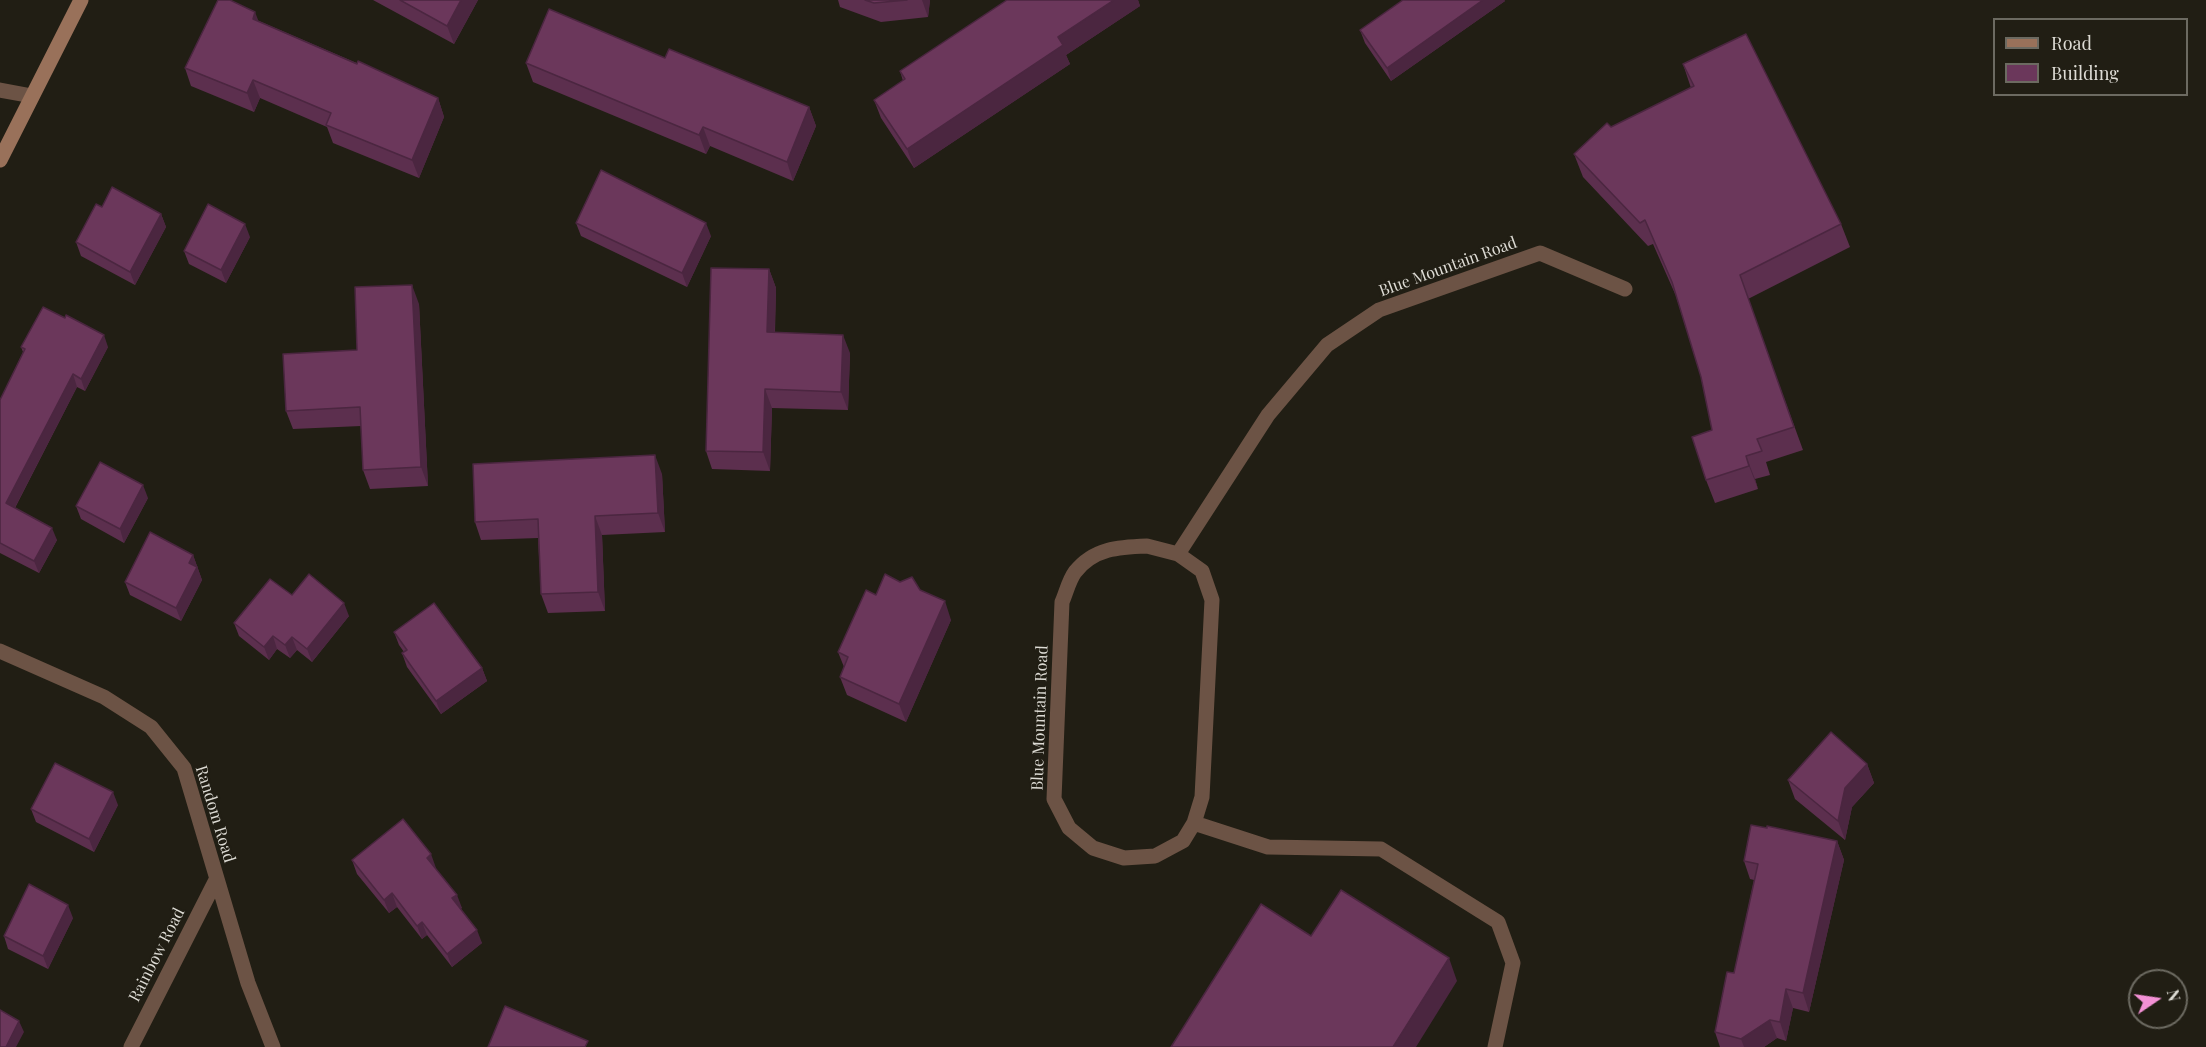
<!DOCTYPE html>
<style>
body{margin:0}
#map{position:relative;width:2206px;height:1047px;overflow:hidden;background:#211e14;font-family:"Playfair Display",serif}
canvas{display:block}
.legend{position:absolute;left:1993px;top:18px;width:195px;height:78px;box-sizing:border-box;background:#211e14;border:2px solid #6c6a61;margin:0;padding:8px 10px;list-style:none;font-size:18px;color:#dddbd4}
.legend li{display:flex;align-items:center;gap:12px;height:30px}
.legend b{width:30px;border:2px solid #6c6a61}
.north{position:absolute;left:2128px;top:969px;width:60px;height:60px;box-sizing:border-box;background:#211e14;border:2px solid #6c6a61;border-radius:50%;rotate:77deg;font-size:16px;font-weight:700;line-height:24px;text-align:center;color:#dddbd4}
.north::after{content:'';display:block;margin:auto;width:21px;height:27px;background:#f391d5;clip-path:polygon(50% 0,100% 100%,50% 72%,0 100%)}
</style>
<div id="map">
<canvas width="2206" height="1047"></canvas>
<ul class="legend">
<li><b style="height:8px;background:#99715a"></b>Road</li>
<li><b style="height:16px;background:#6b375b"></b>Building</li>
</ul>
<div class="north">N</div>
</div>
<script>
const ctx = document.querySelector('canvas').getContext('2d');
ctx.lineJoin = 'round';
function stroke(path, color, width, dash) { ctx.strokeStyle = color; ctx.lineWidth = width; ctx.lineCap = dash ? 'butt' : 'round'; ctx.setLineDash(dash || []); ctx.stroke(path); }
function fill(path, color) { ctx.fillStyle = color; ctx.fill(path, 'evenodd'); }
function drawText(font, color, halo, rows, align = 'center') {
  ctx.font = font + ' "Playfair Display",serif'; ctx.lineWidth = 4.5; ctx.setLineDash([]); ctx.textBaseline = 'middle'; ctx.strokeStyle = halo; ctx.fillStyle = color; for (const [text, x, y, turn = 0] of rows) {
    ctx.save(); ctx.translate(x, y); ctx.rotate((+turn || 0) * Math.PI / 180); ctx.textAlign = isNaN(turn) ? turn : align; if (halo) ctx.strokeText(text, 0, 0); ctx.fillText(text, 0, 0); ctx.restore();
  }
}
stroke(new Path2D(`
 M 0,90 L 32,96
 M 1147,546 L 1178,554 L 1202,571 L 1212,600 L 1202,797 L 1194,823 L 1183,841 L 1155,856 L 1124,858 L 1093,848 L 1069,828 L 1054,799 L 1062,602 C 1066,593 1069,580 1075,572 C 1094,548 1119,547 1147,546 Z
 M 1178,554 L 1268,415 L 1327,345 L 1379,310 L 1540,253 L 1625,289
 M 0,651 L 104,697 L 151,727 L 184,768 L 248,983 L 273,1047
 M 1194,823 L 1268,847 L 1381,849 L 1498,922 L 1513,963 L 1495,1047
 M 131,1047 L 216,880`), '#6c5345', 15);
stroke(new Path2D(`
 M 0,160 L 81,0`), '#99715a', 15);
fill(new Path2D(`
 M 373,0 L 478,0 L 454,44 Z
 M 838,0 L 930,0 L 928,17 L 881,22 L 840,7 Z
 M 1007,0 L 1138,0 L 1140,6 L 1066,55 L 1070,64 L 914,168 L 881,118 L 874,100 L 903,81 L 900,71 Z
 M 1403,0 L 1504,0 L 1505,1 L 1391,81 L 1365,43 L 1360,30 Z
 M 259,21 L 438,98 L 444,117 L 419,178 L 333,143 L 327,127 L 260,98 L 254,112 L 191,86 L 185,68 Z
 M 665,58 L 809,107 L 816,126 L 793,181 L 710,146 L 706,154 L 533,82 L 526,63 Z
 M 1683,64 L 1841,224 L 1850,247 L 1748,299 L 1803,450 L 1766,462 L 1770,475 L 1755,479 L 1758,489 L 1715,503 L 1706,480 L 1712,430 L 1701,377 L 1676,296 L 1653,244 L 1648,246 L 1583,177 L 1574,154 L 1611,127 L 1691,88 Z
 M 102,207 L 161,214 L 166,227 L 135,285 L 81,256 L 76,242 Z
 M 576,223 L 711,236 L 687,287 L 581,236 Z
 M 250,237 L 226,283 L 189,264 L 184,251 Z
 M 769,269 L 776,288 L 775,332 L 850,353 L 848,410 L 772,408 L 770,471 L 712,469 L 706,451 Z
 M 419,304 L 428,486 L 370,489 L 363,470 L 361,426 L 293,429 L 286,411 L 357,350 Z
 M 21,347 L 108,347 L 85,391 L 77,387 L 15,508 L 57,540 L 39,573 L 0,553 L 0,400 L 23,352 Z
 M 662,474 L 665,532 L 602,535 L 605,611 L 548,613 L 541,594 L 538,538 L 481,540 L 475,522 Z
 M 148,498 L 124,543 L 81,519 L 76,506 Z
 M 193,555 L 202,580 L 181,621 L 130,595 L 125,582 Z
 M 900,582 L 920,590 L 951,620 L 906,722 L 847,695 L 840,677 L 844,667 L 838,652 L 876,595 Z
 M 292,595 L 349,616 L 312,662 L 297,650 L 290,658 L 277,649 L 269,660 L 239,636 L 234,623 Z
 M 394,632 L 482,668 L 487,681 L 441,714 L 407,667 L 402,653 L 404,652 L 399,645 Z
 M 1867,764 L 1874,783 L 1852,807 L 1845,840 L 1795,799 L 1788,780 Z
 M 118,805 L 94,852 L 36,822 L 31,809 Z
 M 1837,841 L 1844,860 L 1809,1012 L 1793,1008 L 1786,1041 L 1777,1038 L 1764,1047 L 1720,1047 L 1715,1032 L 1734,973 L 1754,880 L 1750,879 L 1744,861 Z
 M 352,860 L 436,868 L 435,868 L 462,908 L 460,909 L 482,943 L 452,967 L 427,935 L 422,939 L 397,907 L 389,913 L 357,874 Z
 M 73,918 L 48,969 L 8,949 L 4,936 Z`), '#5c2f4e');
fill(new Path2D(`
 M 461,0 L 478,0 L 454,44 L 447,26 Z
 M 922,0 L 930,0 L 928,17 Z
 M 1114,0 L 1138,0 L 1140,6 L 1066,55 L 1070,64 L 914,168 L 907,149 L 1058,37 Z
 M 1483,0 L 1504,0 L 1505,1 L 1391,81 L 1387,68 Z
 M 255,12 L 262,30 L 253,19 Z
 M 253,80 L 260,98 L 254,112 L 247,93 Z
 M 438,98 L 444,117 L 419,178 L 412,160 Z
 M 809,107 L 816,126 L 793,181 L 787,162 Z
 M 703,127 L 710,146 L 706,154 L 699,135 Z
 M 161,214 L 166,227 L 135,285 L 130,272 Z
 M 706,223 L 711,236 L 687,287 L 682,273 Z
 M 245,224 L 250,237 L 226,283 L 221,270 Z
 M 769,269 L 776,288 L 774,351 L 767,332 Z
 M 412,285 L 419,304 L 428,486 L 421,467 Z
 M 104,335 L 108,347 L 85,391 L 81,379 Z
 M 843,335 L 850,353 L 848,410 L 841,392 Z
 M 73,374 L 77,387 L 11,515 L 6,503 Z
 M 765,389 L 772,408 L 770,471 L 763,452 Z
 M 655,455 L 662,474 L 665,532 L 658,513 Z
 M 1746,456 L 1755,479 L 1758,489 L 1749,466 Z
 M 143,485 L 148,498 L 124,543 L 120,529 Z
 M 595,516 L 602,535 L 605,611 L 598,592 Z
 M 52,528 L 57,540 L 39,573 L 34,561 Z
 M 193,555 L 202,580 L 181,621 L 176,608 L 189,563 Z
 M 945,601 L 951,620 L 906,722 L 899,704 Z
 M 344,603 L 349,616 L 312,662 L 307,649 Z
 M 273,636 L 277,649 L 269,660 L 264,647 Z
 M 292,637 L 297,650 L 290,658 L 285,645 Z
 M 482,668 L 487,681 L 441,714 L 436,701 Z
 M 1867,764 L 1874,783 L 1852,807 L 1845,840 L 1838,821 L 1845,788 Z
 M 113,792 L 118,805 L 94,852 L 89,839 Z
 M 1837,841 L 1844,860 L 1809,1012 L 1803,993 Z
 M 431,854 L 436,868 L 432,871 L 427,858 Z
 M 392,893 L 397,907 L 389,913 L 384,900 Z
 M 457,895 L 462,908 L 457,911 L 452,898 Z
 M 68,905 L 73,918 L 48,969 L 43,956 Z
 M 422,922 L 427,935 L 422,939 L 417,926 Z
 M 477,930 L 482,943 L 452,967 L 447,954 Z
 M 1449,958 L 1457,981 L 1416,1047 L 1393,1047 Z
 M 1786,989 L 1793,1008 L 1786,1041 L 1780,1022 Z
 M 1770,1020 L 1777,1038 L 1764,1047 L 1744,1047 L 1741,1039 Z
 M 19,1021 L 24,1032 L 16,1047 L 6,1047 Z`), '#4b2640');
const building = new Path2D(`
 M 218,0 L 230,0 L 255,12 L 253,19 L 357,64 L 358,61 L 438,98 L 412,160 L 326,125 L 331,113 L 253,80 L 247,93 L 185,68 Z
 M 400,0 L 461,0 L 447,26 Z
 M 865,0 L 907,0 L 874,3 Z
 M 1007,0 L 1114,0 L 1058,37 L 1063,45 L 907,149 L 874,100 L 905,79 L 900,71 Z
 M 1403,0 L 1483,0 L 1387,68 L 1360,30 Z
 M 549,9 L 665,58 L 669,49 L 809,107 L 787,162 L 703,127 L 699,135 L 526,63 Z
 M 1746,34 L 1841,224 L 1740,275 L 1794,427 L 1757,439 L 1762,451 L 1746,456 L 1749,466 L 1706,480 L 1692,437 L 1712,430 L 1701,377 L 1672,282 L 1645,220 L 1640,223 L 1574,154 L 1607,123 L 1611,127 L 1694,86 L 1683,64 Z
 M 601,170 L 706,223 L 682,273 L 576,223 Z
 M 112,187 L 161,214 L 130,272 L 76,242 L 96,204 L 102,207 Z
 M 208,204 L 245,224 L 221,270 L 184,251 Z
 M 711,268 L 769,269 L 767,332 L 843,335 L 841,392 L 765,389 L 763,452 L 706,451 Z
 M 412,285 L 421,467 L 363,470 L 360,407 L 286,411 L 283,354 L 357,350 L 355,287 Z
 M 43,307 L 65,318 L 66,315 L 104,335 L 81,379 L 73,374 L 6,503 L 52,528 L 34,561 L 0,543 L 0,400 L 25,349 L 21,347 Z
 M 655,455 L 658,513 L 595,516 L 598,592 L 541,594 L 538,519 L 475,522 L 473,464 Z
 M 100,462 L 143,485 L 120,529 L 76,506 Z
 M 150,532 L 193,555 L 189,563 L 197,567 L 176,608 L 125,582 Z
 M 309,574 L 344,603 L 307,649 L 292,637 L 285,645 L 273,636 L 264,647 L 234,623 L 270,579 L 292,595 Z
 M 885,574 L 900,582 L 912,577 L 920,590 L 945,601 L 899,704 L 840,677 L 848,657 L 838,652 L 866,590 L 876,595 Z
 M 434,603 L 482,668 L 436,701 L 402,653 L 407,650 L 394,632 Z
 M 1831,732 L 1867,764 L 1845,788 L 1838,821 L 1788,780 Z
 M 55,763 L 113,792 L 89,839 L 31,809 Z
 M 403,819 L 431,854 L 427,858 L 457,895 L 452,898 L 477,930 L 447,954 L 422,922 L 417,926 L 392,893 L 384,900 L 352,860 Z
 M 1751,825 L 1767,828 L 1767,826 L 1837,841 L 1803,993 L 1786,989 L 1780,1022 L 1770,1020 L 1741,1039 L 1715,1032 L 1727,972 L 1734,973 L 1758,864 L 1744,861 Z
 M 29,884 L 68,905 L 43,956 L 4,936 Z
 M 1341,890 L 1449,958 L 1393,1047 L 1171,1047 L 1261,904 L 1311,936 Z
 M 505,1006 L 588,1041 L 585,1047 L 488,1047 Z
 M 0,1010 L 19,1021 L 6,1047 L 0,1047 Z`);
fill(building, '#6b375b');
stroke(building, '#4b2640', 1.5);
drawText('16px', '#dddbd4', '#211e14', [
 ["Blue Mountain Road",1448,267,-20],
 ["Blue Mountain Road",1040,718,-88],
 ["Random Road",215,814,73],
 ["Rainbow Road",157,955,-63]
]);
</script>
